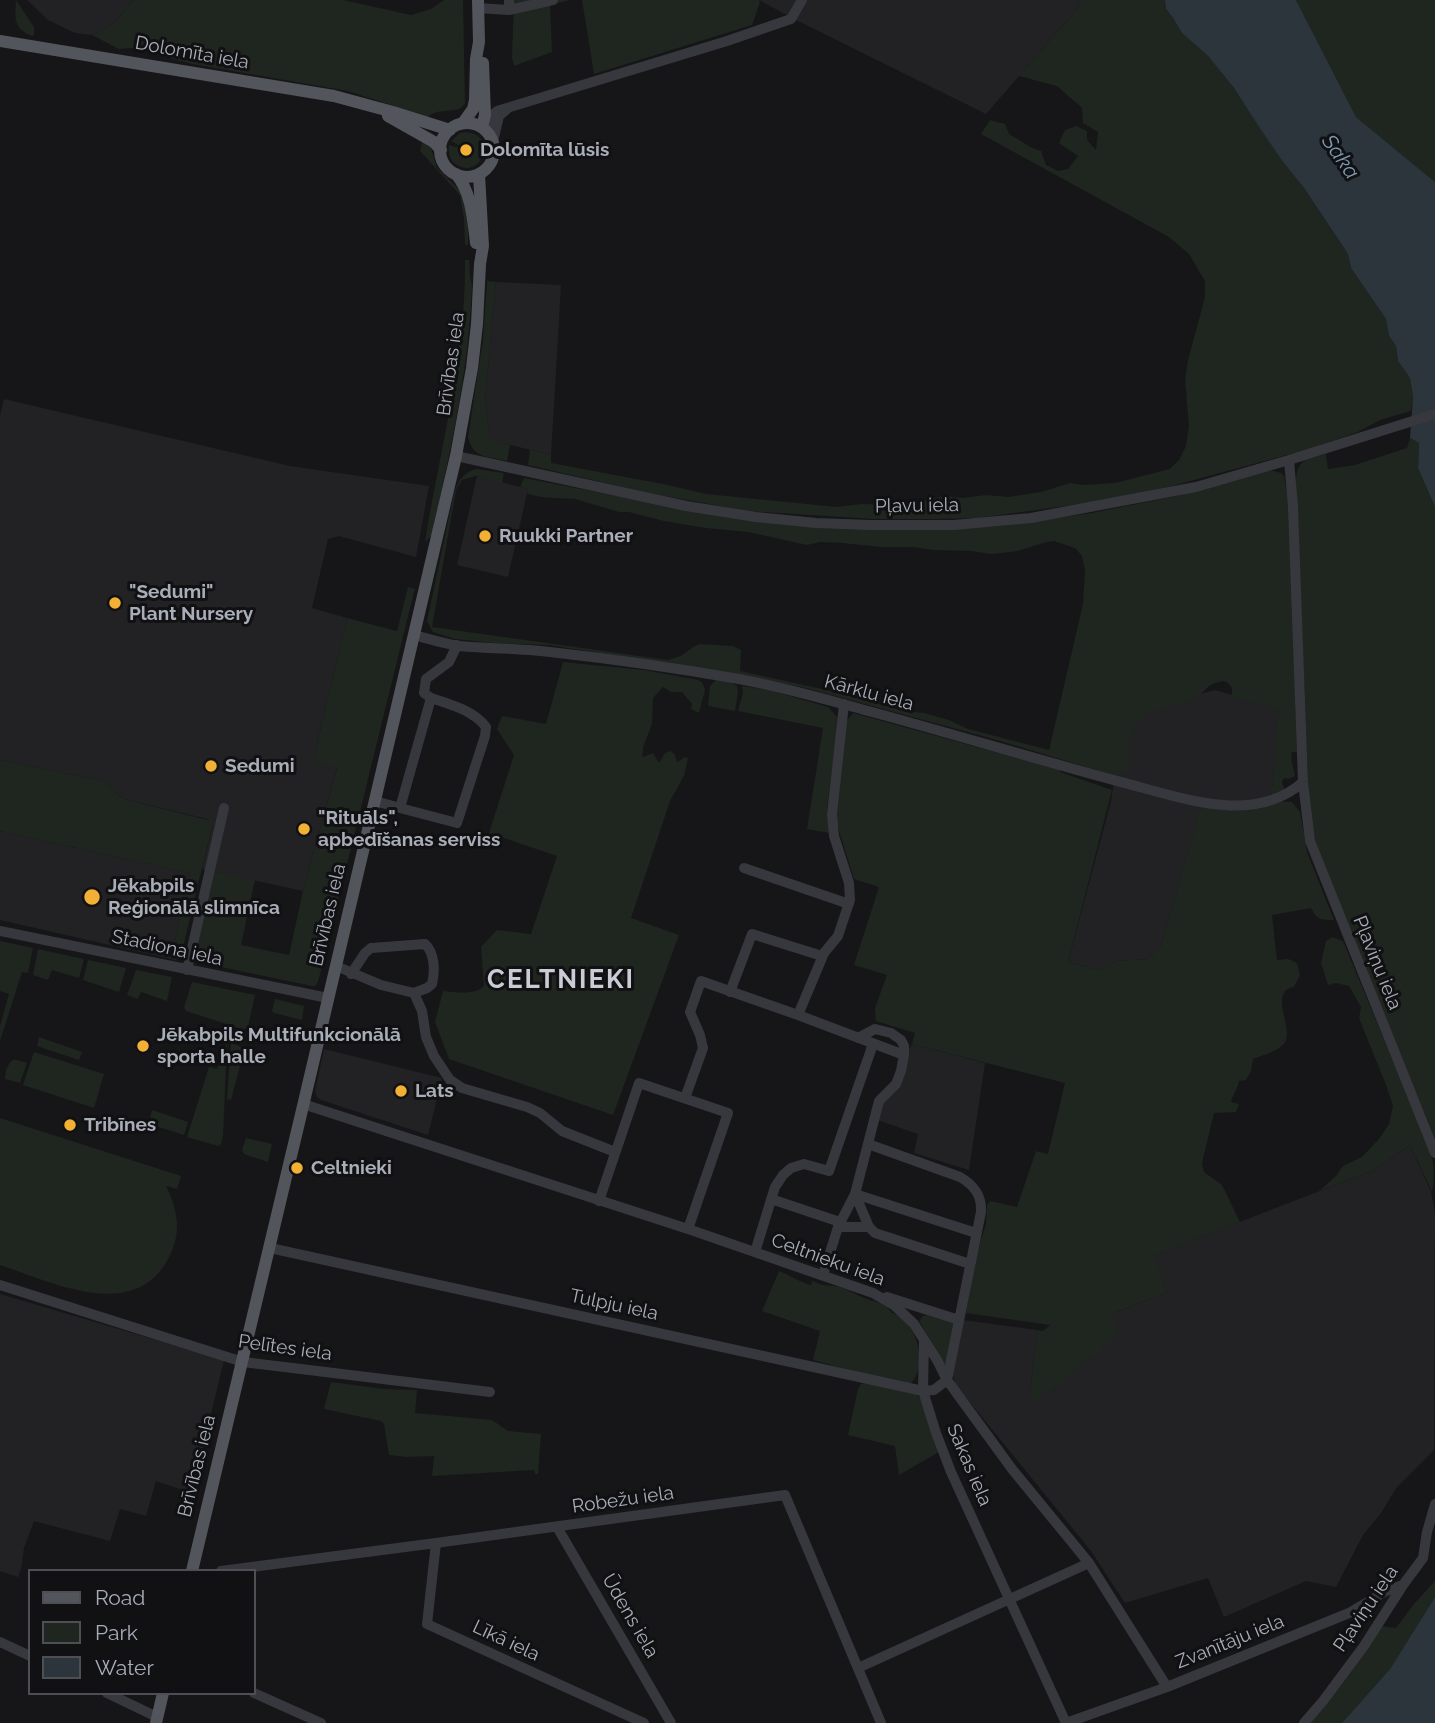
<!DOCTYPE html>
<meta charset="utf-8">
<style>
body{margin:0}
#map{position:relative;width:1435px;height:1723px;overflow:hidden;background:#161618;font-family:Raleway,sans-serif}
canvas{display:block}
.legend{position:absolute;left:28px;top:1569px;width:228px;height:126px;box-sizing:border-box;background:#111113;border:2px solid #4d4f55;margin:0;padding:9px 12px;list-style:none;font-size:21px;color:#a8adb8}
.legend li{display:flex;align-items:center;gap:14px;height:35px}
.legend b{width:35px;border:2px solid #4d4f55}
</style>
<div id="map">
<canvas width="1435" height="1723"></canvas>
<ul class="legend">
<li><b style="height:9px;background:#53555c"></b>Road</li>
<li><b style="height:19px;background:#1e261f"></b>Park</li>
<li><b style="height:19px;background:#2c353c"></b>Water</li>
</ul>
</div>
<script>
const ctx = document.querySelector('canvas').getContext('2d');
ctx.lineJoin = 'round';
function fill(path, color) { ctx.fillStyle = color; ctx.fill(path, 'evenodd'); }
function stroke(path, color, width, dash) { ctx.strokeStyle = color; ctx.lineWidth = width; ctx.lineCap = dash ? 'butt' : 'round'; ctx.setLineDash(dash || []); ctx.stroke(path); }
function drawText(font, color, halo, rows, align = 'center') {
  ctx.font = font + ' Raleway,sans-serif'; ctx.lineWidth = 6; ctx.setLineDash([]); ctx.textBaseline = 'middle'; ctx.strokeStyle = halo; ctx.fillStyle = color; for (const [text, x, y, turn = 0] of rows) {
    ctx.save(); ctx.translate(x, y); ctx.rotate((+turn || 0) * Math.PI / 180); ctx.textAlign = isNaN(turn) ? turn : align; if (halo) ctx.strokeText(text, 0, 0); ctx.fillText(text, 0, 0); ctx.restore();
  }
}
fill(new Path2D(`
 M 27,0 L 134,0 L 113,24 L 92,35 L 75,33 L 48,20 Z
 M 759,0 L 1078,0 L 1080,6 L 986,114 L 792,18 Z
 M 496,282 L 561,285 L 551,455 L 490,440 L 485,401 Z
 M 4,399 L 290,466 L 429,486 L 416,557 L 339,536 L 328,539 L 312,608 L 347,618 L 313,761 L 337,767 L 303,891 L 202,869 L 213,825 L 207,819 L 124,799 L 113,791 L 107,782 L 0,760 L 0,416 Z
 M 477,476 L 528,489 L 508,577 L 457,565 Z
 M 1215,690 L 1280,709 L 1268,830 L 1199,813 L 1161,946 L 1148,959 L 1117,961 L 1099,970 L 1068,962 L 1111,801 L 1125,714 Z
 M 0,831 L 190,873 L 171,959 L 0,920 Z
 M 912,1044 L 985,1063 L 969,1170 L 914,1153 L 918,1134 L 877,1120 L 883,1101 Z
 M 324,1049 L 442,1078 L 428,1135 L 321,1100 L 317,1097 L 315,1091 Z
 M 1410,1145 L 1431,1192 L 1435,1212 L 1434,1450 L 1397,1487 L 1381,1513 L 1363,1535 L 1336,1587 L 1306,1581 L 1224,1617 L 1208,1578 L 1125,1603 L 1091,1551 L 955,1384 L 952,1369 L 963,1320 L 1037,1330 L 1031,1386 L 1033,1404 L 1111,1314 L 1167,1292 L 1154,1255 L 1374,1170 Z
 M 0,1294 L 224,1360 L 192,1493 L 156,1481 L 146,1516 L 120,1509 L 110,1541 L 34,1521 L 24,1548 L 21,1569 L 18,1577 L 0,1571 Z`), '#222225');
fill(new Path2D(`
 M 16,0 L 34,27 L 34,35 L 32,36 C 13,28 15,18 16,0 Z
 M 134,0 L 343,0 L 411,15 L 431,9 L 444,0 L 463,0 L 465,103 C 458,116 439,106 428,117 L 348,91 L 192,64 L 131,48 L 119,49 L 92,35 L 113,24 Z
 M 514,0 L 570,0 L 550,5 L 552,52 L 514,66 L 512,58 Z
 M 582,0 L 759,0 L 760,2 L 752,25 L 594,74 Z
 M 1078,0 L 1165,0 L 1166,9 L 1173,18 L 1182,33 L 1208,56 L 1234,88 L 1259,127 L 1283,162 L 1304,188 L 1348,254 L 1351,268 L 1386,319 L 1389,336 L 1396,346 L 1398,361 L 1410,378 L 1413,397 L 1411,411 L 1380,420 L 1358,432 L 1309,449 L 1157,490 L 1087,503 L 978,518 L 934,519 L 874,519 L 748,511 L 653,494 L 528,465 L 530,450 L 551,455 L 551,463 L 663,484 L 706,494 L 837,507 L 861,504 L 904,505 L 944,496 L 962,498 L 986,495 L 1008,497 L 1041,492 L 1070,483 L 1084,485 L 1115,483 L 1170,469 L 1179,460 L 1186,446 L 1189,426 L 1185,380 L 1188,360 L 1205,297 L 1205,281 L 1189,254 L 1169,237 L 981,134 L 990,120 L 1005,124 L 1009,134 L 1032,148 L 1041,151 L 1046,165 L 1058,171 L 1068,169 L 1078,156 L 1059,143 L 1065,130 L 1076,126 L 1087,131 L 1087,140 L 1096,150 L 1098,132 L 1083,123 L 1082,108 L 1057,86 L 1019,76 L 1080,6 Z
 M 1296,0 L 1435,0 L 1435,182 L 1356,117 Z
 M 465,132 C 501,135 480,180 457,165 C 449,160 448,153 449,145 L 459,148 L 460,155 L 464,157 L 472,156 L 474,150 L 472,145 L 467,143 L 460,146 L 451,141 L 460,133 Z
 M 423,139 L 430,145 L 437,168 L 462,192 L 468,219 L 468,245 L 465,245 L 464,219 L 460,195 L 420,151 Z
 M 465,260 L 469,260 L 470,276 L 472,285 C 469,370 450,452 432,535 L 425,542 C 440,448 466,357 465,260 Z
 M 487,281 L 496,282 L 485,401 L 490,439 L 510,445 L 507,461 C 488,456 473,459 468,437 L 483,340 Z
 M 1410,438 L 1419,443 L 1418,468 L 1435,507 L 1435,1140 L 1428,1121 L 1373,995 L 1318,857 L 1309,807 L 1298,520 C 1297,505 1290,471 1304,461 C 1310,458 1319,456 1326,454 L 1328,469 L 1355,465 L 1407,448 Z
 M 476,469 L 504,473 L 502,483 L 476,476 L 462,480 L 456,490 L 432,627 L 668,660 L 681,656 L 693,647 L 700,644 L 733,646 L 741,650 L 740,671 L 831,691 L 905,711 L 924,713 L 949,720 L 968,729 L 1049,750 L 1083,604 L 1085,571 L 1082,556 L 1075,548 L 1054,541 L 1043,543 L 1018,551 L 991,554 L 972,551 L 934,550 L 913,547 L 881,547 L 842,543 L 820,542 L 807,545 L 748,532 L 706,528 L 664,521 L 629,512 L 619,512 L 575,499 L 541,497 L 527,494 L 528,489 L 520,487 L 524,478 L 731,518 L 808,526 L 922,530 L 997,526 L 1092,513 L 1177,496 L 1270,470 L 1281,473 L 1284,476 L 1290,512 L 1297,752 L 1292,752 C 1290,761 1294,768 1295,776 L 1289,779 L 1284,778 L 1282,782 L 1284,788 L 1284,794 L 1271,798 L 1279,709 L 1232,697 L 1232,688 C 1228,683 1226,680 1219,682 C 1204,685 1205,694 1193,700 C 1178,707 1148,708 1139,721 C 1134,728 1130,738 1129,746 C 1128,762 1135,771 1116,776 L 997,740 L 810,689 L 755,677 L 549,645 L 494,643 L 455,639 L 433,632 L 427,621 L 454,493 C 458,481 463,473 476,469 Z
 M 408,587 L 415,589 L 414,592 L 318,982 L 315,986 L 312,986 L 192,961 L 213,871 L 255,880 L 241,945 L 289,955 L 303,891 L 337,768 L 313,761 L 347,618 L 397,631 Z
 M 563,662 L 644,670 L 698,680 L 702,682 L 705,690 L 699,713 L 691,709 L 692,704 L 682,692 L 671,692 L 663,687 L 653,698 L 652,724 L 643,747 L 643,752 L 642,756 L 643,757 L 653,753 L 659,763 L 665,753 L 671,751 L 675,755 L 677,762 L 685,757 L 688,758 L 684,776 L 670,801 L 631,918 L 679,935 L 613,1115 L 449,1059 L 435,1022 L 443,991 C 456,992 473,996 484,986 L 481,947 L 497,930 L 531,934 L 557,856 L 489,833 L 514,755 L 497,729 L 502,716 L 546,724 Z
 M 716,680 L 730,682 L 737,686 L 738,693 L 735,711 L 708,706 L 710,686 Z
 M 742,686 L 769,690 L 828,707 L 837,717 L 836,739 L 827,809 L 829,833 L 807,829 L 823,728 L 738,711 L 743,693 Z
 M 853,713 L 1060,770 L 1060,772 L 1112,790 L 1068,962 L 1099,970 L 1117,961 L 1148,959 L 1161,946 L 1199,812 L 1204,807 C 1216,808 1231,813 1243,811 C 1260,810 1275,800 1292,802 L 1300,812 L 1307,852 L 1334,920 C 1321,920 1317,920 1311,908 L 1272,915 L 1277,960 L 1288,959 L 1297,963 L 1300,975 L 1294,987 C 1269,991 1292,1025 1286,1040 C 1282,1051 1262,1055 1253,1059 L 1251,1071 L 1246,1080 L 1239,1081 C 1238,1089 1233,1094 1231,1102 L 1239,1104 L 1236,1112 L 1214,1113 L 1202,1163 L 1204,1172 L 1222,1185 L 1240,1222 L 1155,1255 L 1167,1292 L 1111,1314 L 1119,1335 L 1032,1405 L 1031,1386 L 1037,1330 L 1043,1331 L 1050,1325 L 966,1313 L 973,1265 L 986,1224 L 987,1205 L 990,1201 L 1017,1207 L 1036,1151 L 1048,1154 L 1065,1083 L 912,1044 L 915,1033 L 876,1021 L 875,1008 L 887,975 L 854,965 L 879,887 L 854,879 L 836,821 L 846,722 Z
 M 0,760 L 107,782 L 113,791 L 124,799 L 212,821 L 213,824 L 198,884 L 195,883 L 194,890 L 196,892 L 181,956 L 176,960 L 171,959 L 190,873 L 0,831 Z
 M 1332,937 L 1343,941 L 1430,1150 C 1434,1163 1435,1180 1432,1192 L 1410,1145 L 1374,1170 L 1319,1191 L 1336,1176 L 1343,1166 L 1362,1157 L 1379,1139 L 1389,1124 L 1393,1106 L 1386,1085 L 1359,1018 L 1361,1007 L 1349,986 L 1336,983 L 1328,985 L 1321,963 L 1326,941 Z
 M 0,941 L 33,948 L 28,973 L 22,972 L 0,1041 L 0,1026 L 9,994 L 0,991 Z
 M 38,949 L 84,959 L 79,978 L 52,970 L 48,980 L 33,975 Z
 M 88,960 L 126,968 L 119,992 L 83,980 Z
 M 136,970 L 172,977 L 167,1001 L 141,992 L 138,999 L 127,995 Z
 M 192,982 L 255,995 L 248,1027 L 245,1029 L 242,1029 L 186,1011 L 184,1007 Z
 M 275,999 L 304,1006 L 302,1020 L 274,1013 L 272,1011 Z
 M 39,1037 L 82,1052 L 79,1060 L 37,1046 Z
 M 227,1042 L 223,1136 L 221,1144 L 218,1146 L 187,1137 L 209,1067 L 217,1069 Z
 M 231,1043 L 242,1047 L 244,1050 L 231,1100 L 227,1099 Z
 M 34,1052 L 104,1074 L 94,1108 L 23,1085 Z
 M 13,1060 L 17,1060 L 27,1063 L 20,1083 L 5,1079 C 5,1073 7,1064 13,1060 Z
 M 152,1110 L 188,1122 L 184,1135 L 149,1124 Z
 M 0,1118 L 181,1176 L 177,1189 L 166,1186 C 178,1210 182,1233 169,1257 C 136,1324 51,1282 0,1265 Z
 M 246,1138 L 272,1144 L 268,1162 L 244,1154 L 242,1150 Z
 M 779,1271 C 790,1275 799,1282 811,1285 L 812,1281 C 816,1282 819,1284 823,1285 C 828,1286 834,1285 839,1287 C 848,1289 856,1295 864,1298 C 875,1302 886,1303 892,1313 C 917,1321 931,1368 908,1386 L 813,1360 L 820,1331 L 762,1311 Z
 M 927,1315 L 955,1324 L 947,1365 L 944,1364 L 919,1321 L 923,1316 Z
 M 331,1382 L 384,1389 L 417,1390 L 415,1413 L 492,1420 L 508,1431 L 541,1434 L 538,1474 L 535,1474 L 534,1470 L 432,1476 L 434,1456 L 406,1457 L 389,1455 L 384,1424 L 381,1421 L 324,1409 Z
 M 865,1383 L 915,1393 C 925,1401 925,1413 928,1424 C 931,1434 935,1443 939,1452 L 899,1475 L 895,1446 L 848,1435 L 858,1389 L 861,1384 Z
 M 1435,1581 L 1435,1597 L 1390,1669 L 1342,1723 L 1309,1723 L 1381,1626 L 1396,1628 L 1414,1604 Z`), '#1e261f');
fill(new Path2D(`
 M 1165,0 L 1296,0 L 1356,117 L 1435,182 L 1435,507 L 1418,468 L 1419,443 L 1410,438 L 1413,397 L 1410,378 L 1398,361 L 1396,346 L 1389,336 L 1386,319 L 1351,268 L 1348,254 L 1304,188 L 1283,162 L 1259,127 L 1234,88 L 1208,56 L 1182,33 L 1173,18 L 1166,9 Z
 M 1435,1597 L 1435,1723 L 1342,1723 L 1390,1669 Z`), '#2c353c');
stroke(new Path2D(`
 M 478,8 L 509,10 L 509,0
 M 509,10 L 553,0
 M 487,126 L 489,118 L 497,111 L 727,41 L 791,19 L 802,0
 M 493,142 L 499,116 L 507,109
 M 456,456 L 686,506 L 756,517 L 816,523 L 870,525 L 954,525 L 1031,518 L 1196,487 L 1289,460 L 1435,414
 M 1289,460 L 1293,507 L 1303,782 L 1310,841 L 1435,1153
 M 414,635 C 429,639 445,644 460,646 C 490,649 520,648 550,652 C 613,659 676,668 739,679 C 784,687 828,700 872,712 C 964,737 1055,765 1147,789 C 1198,803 1259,821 1303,782
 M 431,698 L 400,808 L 457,823 L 485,736 L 486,727 C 473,710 451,705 431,698 L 424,693 L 426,679 L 449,662 L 457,645
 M 375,801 L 400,808
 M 744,868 L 849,904
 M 0,931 L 328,998
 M 336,966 L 381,985 L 414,993 L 422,1011 L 426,1037 L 434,1056 L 450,1080 L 462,1088 L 527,1107 L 540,1113 L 562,1131 L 615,1152
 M 187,970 L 224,808
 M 351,974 L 365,953 L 371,948 L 425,944 C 435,953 435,971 432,984 L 427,988 L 414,993
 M 730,992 L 752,934 L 822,956
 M 798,1015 L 824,953 L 838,936 L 850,900 L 849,883 L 834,836 L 832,814 L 844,704
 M 858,1038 L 875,1029 L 891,1033 L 901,1040 L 904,1046 L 904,1055
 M 685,1098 L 703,1048 L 700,1035 L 690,1012 L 701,981 L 798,1015 L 904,1055 L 901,1071 L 896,1084 L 879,1101 L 855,1194 L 838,1227 L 823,1275
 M 303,1104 L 688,1229 L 873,1293 L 895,1306 L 914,1324 L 937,1360 L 947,1380 L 1012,1469 L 1089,1563 L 1167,1687
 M 771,1199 L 840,1222
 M 599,1201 L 639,1083 L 728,1113 L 688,1229
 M 838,1227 L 869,1227 L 875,1233 L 970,1264
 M 869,1227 L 855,1194 L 976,1233
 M 270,1248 L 923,1391 L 934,1390 L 947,1380 L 981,1212 C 982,1195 974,1185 960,1177 L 868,1144
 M 755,1252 L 775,1187 L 783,1175 L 791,1168 L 804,1164 L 829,1171 L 873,1044
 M 0,1285 L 243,1362 L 490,1392
 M 887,1297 L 959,1320
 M 924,1340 L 923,1391 L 936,1433 L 951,1472 L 1066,1723
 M 557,1527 L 671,1723
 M 436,1543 L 427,1624 L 644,1723
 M 221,1571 L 436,1543 L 785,1495 L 881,1723
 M 0,1642 L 30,1656
 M 858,1668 L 1089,1563
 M 107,1693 L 157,1717
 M 254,1693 L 321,1723
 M 1066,1723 L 1167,1687 L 1349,1613 L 1386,1591 L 1403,1585
 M 1304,1723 L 1323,1701 L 1364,1646 L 1403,1585 L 1423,1558 L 1427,1532 L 1435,1504`), '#37383d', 10);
stroke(new Path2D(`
 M 0,41 L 334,96 L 393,112 L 450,130
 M 388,116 L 434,142 L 441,150
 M 463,123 L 473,109 L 475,100 L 476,59 L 479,42 L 478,0
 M440 150a27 27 0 1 1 54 0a27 27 0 1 1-54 0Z
 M 482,127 L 485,115 L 483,63
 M 456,174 C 472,193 473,220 476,243
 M 192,1571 C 282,1200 368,827 456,456 L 472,368 L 477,324 L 480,264 L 483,246 L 479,174
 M 156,1723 L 163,1693`), '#53555c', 12);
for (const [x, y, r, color] of [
 [466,150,7,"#f2b134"],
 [485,536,7,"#f2b134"],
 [115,603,7,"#f2b134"],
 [211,766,7,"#f2b134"],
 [304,829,7,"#f2b134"],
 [92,897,9,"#f2b134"],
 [143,1046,7,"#f2b134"],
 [401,1091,7,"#f2b134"],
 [70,1125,7,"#f2b134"],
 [297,1168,7,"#f2b134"]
]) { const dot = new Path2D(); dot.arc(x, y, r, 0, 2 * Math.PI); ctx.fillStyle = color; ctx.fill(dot); stroke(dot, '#111113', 2.5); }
drawText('19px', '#a8adb8', '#111113', [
 ["Dolomīta iela",192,53,10],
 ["Brīvības iela",451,364,-82],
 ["Pļavu iela",917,506,-1],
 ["Kārklu iela",869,693,15],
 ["Brīvības iela",328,915,-77],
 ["Stadiona iela",167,948,12],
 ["Pļaviņu iela",1377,963,68],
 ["Celtnieku iela",828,1260,20],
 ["Tulpju iela",614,1305,12],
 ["Pelītes iela",285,1348,8],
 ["Sakas iela",969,1465,67],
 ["Brīvības iela",197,1466,-76],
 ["Robežu iela",623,1500,-8],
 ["Pļaviņu iela",1366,1609,-56],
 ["Ūdens iela",630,1616,60],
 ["Līkā iela",506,1641,25],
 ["Zvanītāju iela",1230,1642,-22]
]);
drawText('bold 19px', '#a8adb8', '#111113', [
 ["Dolomīta lūsis",480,150],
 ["Ruukki Partner",499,536],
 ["\"Sedumi\"",129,592],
 ["Plant Nursery",129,614],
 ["Sedumi",225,766],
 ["\"Rituāls\",",318,818],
 ["apbedīšanas serviss",318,840],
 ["Jēkabpils",108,886],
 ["Reģionālā slimnīca",108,908],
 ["Jēkabpils Multifunkcionālā",157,1035],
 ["sporta halle",157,1057],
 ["Lats",415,1091],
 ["Tribīnes",84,1125],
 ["Celtnieki",311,1168]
], 'left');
drawText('italic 21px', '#7f9bb3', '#111113', [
 ["Saka",1340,157,55]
]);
ctx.letterSpacing = '2px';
drawText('bold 26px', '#c9ccd4', '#111113', [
 ["CELTNIEKI",561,980]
]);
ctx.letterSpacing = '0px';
</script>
